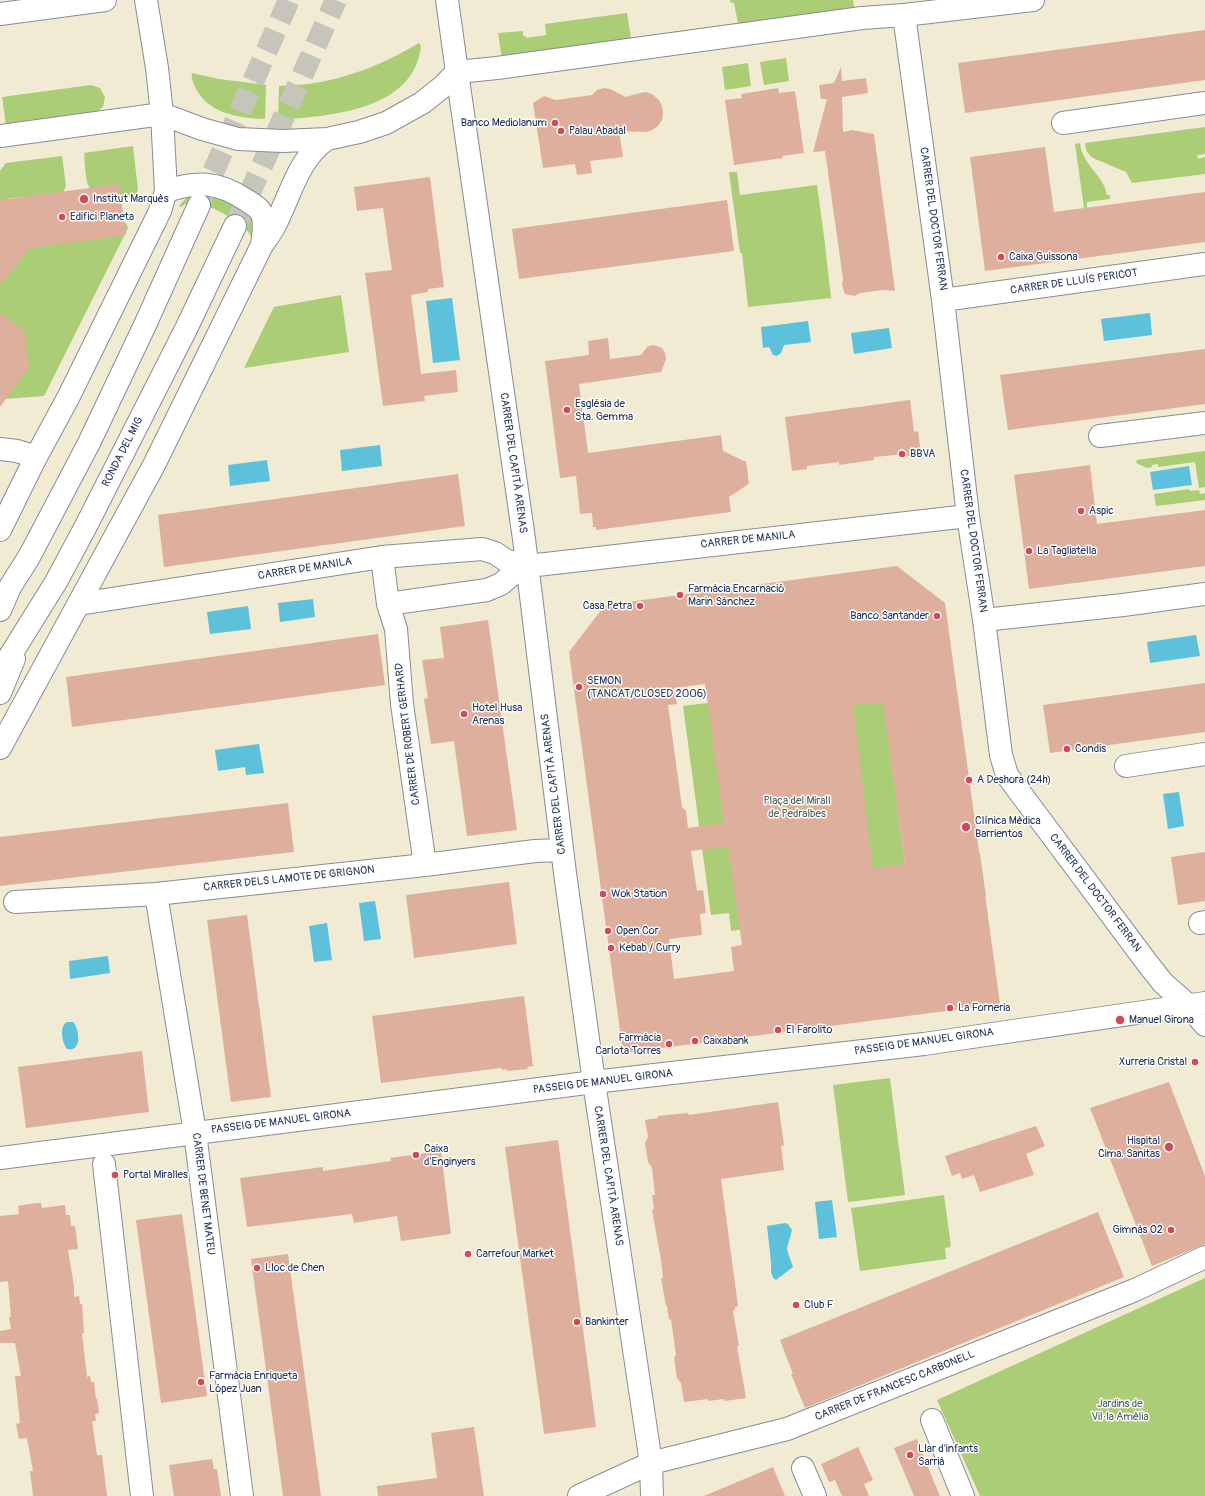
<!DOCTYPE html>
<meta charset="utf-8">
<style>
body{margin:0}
canvas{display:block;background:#f0ebd2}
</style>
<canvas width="1205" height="1496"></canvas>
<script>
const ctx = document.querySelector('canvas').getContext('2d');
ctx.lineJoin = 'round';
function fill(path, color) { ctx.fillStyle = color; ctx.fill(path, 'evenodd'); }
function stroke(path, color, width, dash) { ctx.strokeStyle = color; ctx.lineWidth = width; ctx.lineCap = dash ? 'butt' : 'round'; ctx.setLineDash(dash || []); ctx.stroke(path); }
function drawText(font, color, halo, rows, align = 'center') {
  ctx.font = font + ' Pangolin,sans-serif'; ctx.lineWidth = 3; ctx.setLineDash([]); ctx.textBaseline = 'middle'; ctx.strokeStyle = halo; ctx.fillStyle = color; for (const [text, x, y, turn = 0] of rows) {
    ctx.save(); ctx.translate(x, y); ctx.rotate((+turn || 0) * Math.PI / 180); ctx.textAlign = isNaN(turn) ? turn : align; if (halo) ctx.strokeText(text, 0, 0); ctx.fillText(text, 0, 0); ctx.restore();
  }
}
fill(new Path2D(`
 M 730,0 L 853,0 L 855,11 L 502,59 L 498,33 L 523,31 L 523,36 L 526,36 L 526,38 L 546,35 L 545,24 L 627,13 L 631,38 L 738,23 L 734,3 L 730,2 Z
 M 419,43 L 421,46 C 414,111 329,116 278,120 L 279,86 C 289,85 299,85 309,84 C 348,79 385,63 419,43 Z
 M 786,58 L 789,81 L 764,85 L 760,62 Z
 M 748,63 L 751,86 L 725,90 L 722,67 Z
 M 192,73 L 219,79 L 266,85 L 265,119 C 239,118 208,114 195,87 C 193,82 191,78 192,73 Z
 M 91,85 L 100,88 L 105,97 L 103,107 L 96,113 L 6,124 L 2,97 Z
 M 1205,127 L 1205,154 L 1197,155 L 1198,159 L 1205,157 L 1205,174 L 1132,183 L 1126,172 L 1093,158 C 1088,154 1085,150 1085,143 Z
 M 1080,143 C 1082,165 1104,175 1107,195 L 1110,195 L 1110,199 L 1087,202 L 1087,208 L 1084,208 L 1075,144 Z
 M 133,146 L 138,190 L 136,195 C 129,200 93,194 89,187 C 85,180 85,161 84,153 Z
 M 62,156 L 66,186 L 63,193 L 58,195 L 10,198 L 0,202 L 0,171 L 6,163 Z
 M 729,172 L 737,172 L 740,195 L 817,185 L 825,244 L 831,298 L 748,307 L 742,253 L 740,253 Z
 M 192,194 L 232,199 L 254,219 L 252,239 C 249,224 201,198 186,204 C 184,204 183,206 181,207 L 179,206 L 186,198 Z
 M 23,221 L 123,222 L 126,223 L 128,228 L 44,396 L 5,399 L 0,313 L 0,276 L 8,275 L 27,251 Z
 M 341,295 L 349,352 L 244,368 L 274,307 Z
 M 1205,451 L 1205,487 L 1199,488 L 1195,462 L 1158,467 L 1158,464 L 1152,465 L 1152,467 L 1147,468 L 1136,463 L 1137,460 Z
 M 1189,489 L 1190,491 L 1199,490 L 1200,494 L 1205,493 L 1205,500 L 1156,506 L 1154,494 Z
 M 954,673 L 959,712 L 886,721 L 905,864 L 980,854 L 986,897 L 731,931 L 729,913 L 711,915 L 683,706 Z
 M 890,1078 L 905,1195 L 848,1202 L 833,1085 Z
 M 944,1195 L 951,1247 L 945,1248 L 946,1259 L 860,1271 L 851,1208 Z
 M 1205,1278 L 1205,1496 L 980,1496 L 937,1400 Z`), '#aacd76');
fill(new Path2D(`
 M 452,298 L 460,360 L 433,363 L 426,301 Z
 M 1150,313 L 1152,335 L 1104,341 L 1101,319 Z
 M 808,321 L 811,342 L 784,345 L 781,353 L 777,356 L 773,355 L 769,347 L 763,348 L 761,327 Z
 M 889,328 L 892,348 L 854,354 L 851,333 Z
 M 380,445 L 382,466 L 342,471 L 340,450 Z
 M 267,460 L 270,481 L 230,486 L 228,465 Z
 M 1189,466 L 1192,485 L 1153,490 L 1150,472 Z
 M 313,599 L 315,617 L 280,622 L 278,603 Z
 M 248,606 L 251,629 L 210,634 L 207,612 Z
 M 1196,635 L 1200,656 L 1150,663 L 1147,642 Z
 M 259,744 L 264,773 L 246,775 L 245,767 L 218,771 L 215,750 Z
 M 1179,792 L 1184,826 L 1168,829 L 1163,794 Z
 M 375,901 L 381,939 L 364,941 L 359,903 Z
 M 327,923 L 332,960 L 314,962 L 309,926 Z
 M 108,956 L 110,973 L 70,979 L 69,961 Z
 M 67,1022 L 73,1022 C 80,1029 82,1053 67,1049 C 62,1042 59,1026 67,1022 Z
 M 832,1200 L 837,1237 L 819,1239 L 815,1202 Z
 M 785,1223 L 788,1224 L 792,1230 L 787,1248 L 788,1253 L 793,1267 L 776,1280 L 773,1278 L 771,1272 L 771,1262 L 767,1226 Z`), '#5ec1dc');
fill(new Path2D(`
 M 1205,30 L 1205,80 L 965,113 L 958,63 Z
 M 841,67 L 842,81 L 866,78 L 868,93 L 842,97 L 843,132 L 852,130 L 874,134 L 895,291 L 882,290 L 860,293 L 855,296 L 845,294 L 842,285 L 843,279 L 825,151 L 813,152 L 827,99 L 821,99 L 819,85 L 834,83 Z
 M 604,88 L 610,89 L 626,97 L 639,93 L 646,92 L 652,94 L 659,100 L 662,106 L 663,113 L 662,120 L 658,126 L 652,130 L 646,132 L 619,131 L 623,157 L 590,161 L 592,173 L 577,175 L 575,164 L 543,168 L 533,103 L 544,96 L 556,100 L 592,95 L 597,90 Z
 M 778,88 L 779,93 L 795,91 L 804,153 L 782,156 L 783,158 L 734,165 L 725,100 L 742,98 L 741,94 Z
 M 1045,147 L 1054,212 L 1205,192 L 1205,242 L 985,271 L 970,157 Z
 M 430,177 L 444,287 L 428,289 L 428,292 L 411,295 L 421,374 L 456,370 L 458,392 L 424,396 L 425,401 L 383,406 L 365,273 L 392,270 L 383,208 L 357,211 L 354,187 Z
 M 119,184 L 126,235 L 30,248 L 0,285 L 0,200 Z
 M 727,200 L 734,251 L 519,279 L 512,229 Z
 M 0,313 L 24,331 L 29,367 L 0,407 Z
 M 608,338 L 610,359 L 641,355 L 648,346 L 654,345 L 662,348 L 665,353 L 666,359 L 661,372 L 579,384 L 588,453 L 721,435 L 723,451 L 744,461 L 746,461 L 749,484 L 747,484 L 747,485 L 729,497 L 731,512 L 596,530 L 596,527 L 593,527 L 592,513 L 580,514 L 576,476 L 560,478 L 545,361 L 589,355 L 588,341 Z
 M 1205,349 L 1205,404 L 1008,430 L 1000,375 Z
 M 910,400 L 914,432 L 918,431 L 921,454 L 907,456 L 906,454 L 874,457 L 874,460 L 839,465 L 839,462 L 807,466 L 807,469 L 792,471 L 785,417 Z
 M 1090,465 L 1097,524 L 1205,510 L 1205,566 L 1029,589 L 1014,475 Z
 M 458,474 L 465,526 L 164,567 L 158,515 Z
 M 897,566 L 945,603 L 1000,1004 L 623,1053 L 569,652 L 605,605 ZM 705,684 L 724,823 L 688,828 L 686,811 L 682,807 L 668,705 L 677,704 L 674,688 ZM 883,702 L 905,864 L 873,869 L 853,705 ZM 728,846 L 742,945 L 731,947 L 734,971 L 674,979 L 669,939 L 702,935 L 700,914 L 706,913 L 703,890 L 697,891 L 691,851 Z
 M 488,620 L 517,830 L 467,836 L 454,741 L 431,744 L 424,699 L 428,698 L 422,660 L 444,658 L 440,627 Z
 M 378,634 L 385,685 L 72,727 L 66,677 Z
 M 1205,683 L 1205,732 L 1050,753 L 1043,705 Z
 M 288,803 L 294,852 L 0,886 L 0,837 Z
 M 1205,852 L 1205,901 L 1178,905 L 1171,857 Z
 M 509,882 L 517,944 L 414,958 L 406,895 Z
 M 247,915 L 271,1097 L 231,1102 L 207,920 Z
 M 524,996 L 533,1066 L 527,1067 L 528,1069 L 507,1071 L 506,1069 L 502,1070 L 501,1068 L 381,1083 L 372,1016 Z
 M 142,1051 L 149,1112 L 26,1128 L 18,1067 Z
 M 1169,1082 L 1205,1176 L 1205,1244 L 1152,1266 L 1090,1108 Z
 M 778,1102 L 784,1145 L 781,1146 L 784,1170 L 721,1179 L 738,1306 L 735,1307 L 735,1310 L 733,1311 L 739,1346 L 737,1346 L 746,1398 L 725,1401 L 724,1399 L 708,1401 L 708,1399 L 684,1402 L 681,1383 L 677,1378 L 674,1358 L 676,1355 L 671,1319 L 669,1320 L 667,1306 L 666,1306 L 661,1278 L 663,1278 L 661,1260 L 652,1210 L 654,1209 L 652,1195 L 655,1195 L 652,1168 L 648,1162 L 645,1143 L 648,1137 L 645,1120 L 658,1118 L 658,1116 L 688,1113 L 689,1115 Z
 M 1036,1126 L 1045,1146 L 1026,1154 L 1034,1175 L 980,1192 L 974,1175 L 962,1179 L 960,1173 L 952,1176 L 945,1156 Z
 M 558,1140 L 596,1427 L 544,1434 L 505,1147 Z
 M 441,1151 L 451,1234 L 401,1241 L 397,1216 L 354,1223 L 352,1214 L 247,1227 L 240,1178 L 323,1167 L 323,1171 L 391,1161 L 390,1158 Z
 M 36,1203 L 41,1203 L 42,1208 L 65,1205 L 66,1215 L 70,1215 L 71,1226 L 75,1226 L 78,1249 L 68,1250 L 74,1286 L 74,1297 L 79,1296 L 80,1304 L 82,1304 L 84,1333 L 82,1333 L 87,1377 L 90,1376 L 91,1382 L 94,1382 L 96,1399 L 97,1399 L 99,1413 L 95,1414 L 96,1421 L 92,1421 L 97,1455 L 102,1455 L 107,1496 L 33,1496 L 30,1471 L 33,1471 L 27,1438 L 19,1439 L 16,1424 L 20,1423 L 15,1376 L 21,1376 L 15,1343 L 0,1343 L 0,1331 L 11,1329 L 9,1317 L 11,1317 L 8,1281 L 0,1282 L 0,1216 L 19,1214 L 18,1206 Z
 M 1098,1212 L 1124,1277 L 805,1408 L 791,1374 L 793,1374 L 780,1340 Z
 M 182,1214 L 207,1396 L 161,1403 L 136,1220 Z
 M 288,1254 L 321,1496 L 283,1496 L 251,1259 Z
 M 474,1427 L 484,1496 L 378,1496 L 377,1486 L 437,1478 L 431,1433 Z
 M 917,1439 L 934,1482 L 940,1496 L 914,1496 L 894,1448 Z
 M 858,1447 L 873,1480 L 864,1484 L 869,1496 L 842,1496 L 835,1480 L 829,1482 L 821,1464 Z
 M 212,1459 L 214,1469 L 217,1469 L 221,1496 L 174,1496 L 169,1465 Z
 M 773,1467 L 785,1496 L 704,1496 Z`), '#dfaf9e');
stroke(new Path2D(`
 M 200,202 L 289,0
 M 235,226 L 336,0`), '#c5c5bb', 22, [22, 11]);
const minor = new Path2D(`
 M 904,15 L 943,300 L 968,516 L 984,620 L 1001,755 L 1007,775 L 1018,790 L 1148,964 L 1163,983 L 1188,1005 L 1205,1025
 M 457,72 L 524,539 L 565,873 L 594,1082 L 651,1463 L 652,1496
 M 1063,123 L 1205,103
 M 943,300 L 1205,264
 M 1100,436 L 1205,423
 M 0,449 L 17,451 L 36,457
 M 382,557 L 388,604 L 396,629 L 402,704 L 425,865
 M 79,604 L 382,557 L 482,549 L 495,553 L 507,561 L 528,566
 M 388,604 L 487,590 L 501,584 L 515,572 L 528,566 L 968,516
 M 984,620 L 1123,605 L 1205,594
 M 1126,766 L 1205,754
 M 156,894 L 195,1133 L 242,1496
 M 15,902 L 156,894 L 425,865 L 535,851 L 562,850
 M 1200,923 L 1205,922
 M 0,1158 L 594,1082 L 924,1044 L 1205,1003
 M 104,1164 L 142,1496
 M 932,1420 L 963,1496
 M 803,1468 L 815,1496
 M 579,1496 L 651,1463 L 787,1429 L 1135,1290 L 1205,1257`);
const major = new Path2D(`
 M 447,0 L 457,72
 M 0,14 L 105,0
 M 0,136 L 162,114 L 202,129 L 238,139 L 283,141 L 327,139 L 359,132 L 386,123 L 422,103 L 441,88 L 457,72 L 497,68 L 862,18 L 904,15 L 1033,0
 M 166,191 C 196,181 218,181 246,200 C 252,204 259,207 262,214 C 266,224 263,235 262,245
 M 0,530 L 36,457 L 68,398 L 160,211 L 166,191 L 162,114 L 157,68 L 146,0
 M 0,610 L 10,587 L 29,557 L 89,443 L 145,325 L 199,205
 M 0,672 L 56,582 L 86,526 L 186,329 L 235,226
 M 0,693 L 14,659
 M 0,748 L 154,465 L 262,245 C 266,239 271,233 274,227 C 290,197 298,158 327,139`);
stroke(minor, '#868d98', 24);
stroke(major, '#868d98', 24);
stroke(minor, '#fff', 22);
stroke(major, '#fff', 22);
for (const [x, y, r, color] of [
 [555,123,4,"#d1495b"],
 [561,131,4,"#d1495b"],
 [84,199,5,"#d1495b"],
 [62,217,4,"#d1495b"],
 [1001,257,4,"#d1495b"],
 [567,410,4,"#d1495b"],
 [902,454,4,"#d1495b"],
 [1081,511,4,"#d1495b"],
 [1029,551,4,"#d1495b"],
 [680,595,4,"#d1495b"],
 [640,606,4,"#d1495b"],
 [937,616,4,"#d1495b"],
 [579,687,4,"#d1495b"],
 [464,714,4,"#d1495b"],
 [1067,749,4,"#d1495b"],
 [969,780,4,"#d1495b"],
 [966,827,5,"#d1495b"],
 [603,894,4,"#d1495b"],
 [608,931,4,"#d1495b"],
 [611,948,4,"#d1495b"],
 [950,1008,4,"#d1495b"],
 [1120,1020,5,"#d1495b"],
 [778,1030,4,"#d1495b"],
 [695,1041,4,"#d1495b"],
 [669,1044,4,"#d1495b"],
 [1195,1062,4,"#d1495b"],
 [1169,1147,5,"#d1495b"],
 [416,1155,4,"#d1495b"],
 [115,1175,4,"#d1495b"],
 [1171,1230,4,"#d1495b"],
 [468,1254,4,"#d1495b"],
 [257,1268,4,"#d1495b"],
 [796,1305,4,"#d1495b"],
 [577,1322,4,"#d1495b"],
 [201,1382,4,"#d1495b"],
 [910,1455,4,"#d1495b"]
]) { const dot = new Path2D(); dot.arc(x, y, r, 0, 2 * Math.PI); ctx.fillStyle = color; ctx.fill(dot); stroke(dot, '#fdfcf7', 1.5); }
drawText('11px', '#1b2f5e', '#fdfcf7', [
 ["Banco Mediolanum",547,123,"right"],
 ["Palau Abadal",569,131],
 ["Institut Marquès",93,199],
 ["Edifici Planeta",70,217],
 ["Caixa Guissona",1009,257],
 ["Església de",575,404],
 ["Sta. Gemma",575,417],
 ["BBVA",910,454],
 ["Aspic",1089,511],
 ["La Tagliatella",1037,551],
 ["Farmàcia Encarnació",688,589],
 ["Marin Sánchez",688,602],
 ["Casa Petra",632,606,"right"],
 ["Banco Santander",929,616,"right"],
 ["SEMON",587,681],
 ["(TANCAT/CLOSED 2006)",587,694],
 ["Hotel Husa",472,708],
 ["Arenas",472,721],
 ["Condis",1075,749],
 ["A Deshora (24h)",977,780],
 ["Clínica Mèdica",975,821],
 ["Barrientos",975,834],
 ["Wok Station",611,894],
 ["Open Cor",616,931],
 ["Kebab / Curry",619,948],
 ["La Forneria",958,1008],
 ["Manuel Girona",1129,1020],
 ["El Farolito",786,1030],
 ["Farmàcia",661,1038,"right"],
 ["Carlota Torres",661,1051,"right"],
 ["Caixabank",703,1041],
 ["Xurreria Cristal",1187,1062,"right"],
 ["Hispital",1160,1141,"right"],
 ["Cima. Sanitas",1160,1154,"right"],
 ["Caixa",424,1149],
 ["d'Enginyers",424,1162],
 ["Portal Miralles",123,1175],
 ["Gimnàs O2",1163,1230,"right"],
 ["Carrefour Market",476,1254],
 ["Lloc de Chen",265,1268],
 ["Club F",804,1305],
 ["Bankinter",585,1322],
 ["Farmàcia Enriqueta",209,1376],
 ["López Juan",209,1389],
 ["Llar d'infants",918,1449],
 ["Sarrià",918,1462]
], 'left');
drawText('11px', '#1b2f5e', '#fdfcf7', [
 ["CARRER DEL DOCTOR FERRAN",933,219,82],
 ["CARRER DE LLUÍS PERICOT",1074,282,-8],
 ["RONDA DEL MIG",123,452,-63],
 ["CARRER DEL CAPITÀ ARENAS",513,463,82],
 ["CARRER DE MANILA",748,540,-6],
 ["CARRER DEL DOCTOR FERRAN",973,541,82],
 ["CARRER DE MANILA",305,569,-9],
 ["CARRER DE ROBERT GERHARD",408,734,-97],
 ["CARRER DEL CAPITÀ ARENAS",554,784,-97],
 ["CARRER DELS LAMOTE DE GRIGNON",289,879,-6],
 ["CARRER DEL DOCTOR FERRAN",1095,893,53],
 ["PASSEIG DE MANUEL GIRONA",924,1042,-8],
 ["PASSEIG DE MANUEL GIRONA",603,1082,-7],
 ["PASSEIG DE MANUEL GIRONA",281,1122,-7],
 ["CARRER DEL CAPITÀ ARENAS",608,1176,81],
 ["CARRER DE BENET MATEU",203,1194,83],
 ["CARRER DE FRANCESC CARBONELL",895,1386,-22]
]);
drawText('11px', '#465e65', '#fdfcf7', [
 ["Plaça del Mirall",797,801],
 ["de Pedralbes",797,814],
 ["Jardins de",1120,1404],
 ["Vil·la Amèlia",1120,1417]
]);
</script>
